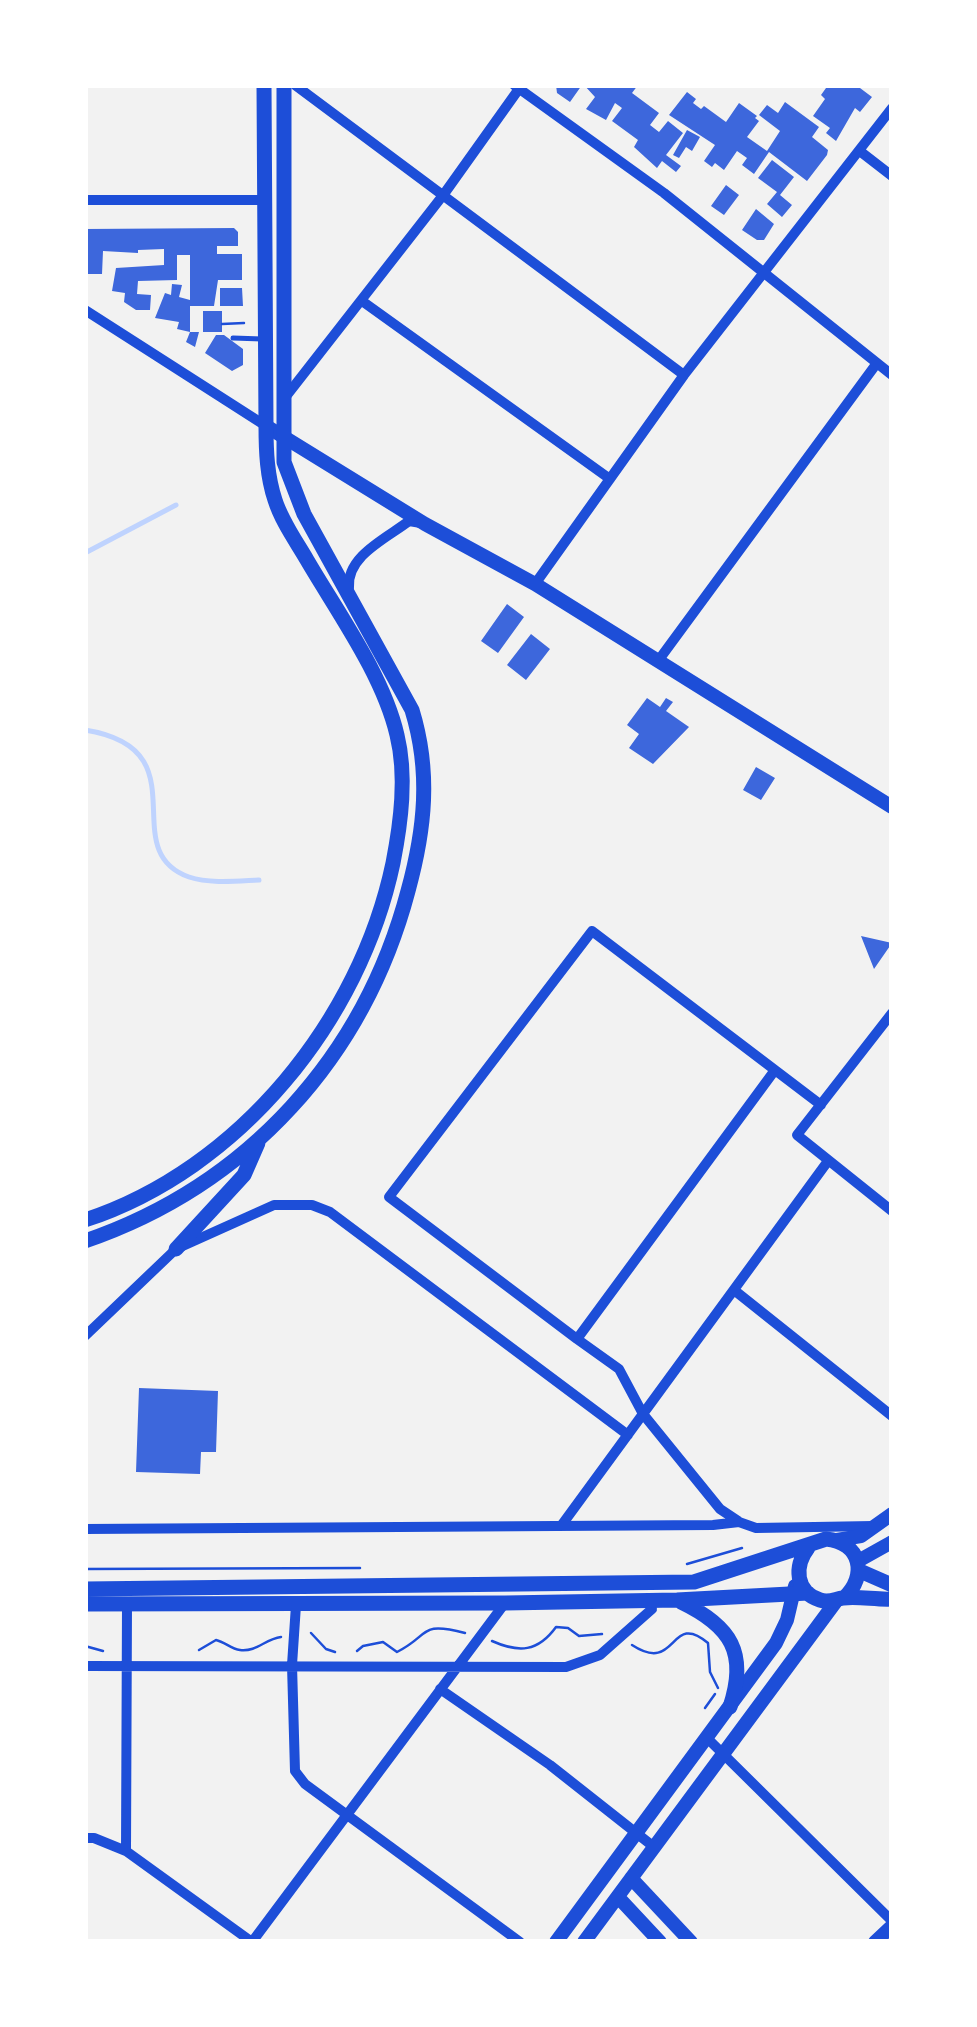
<!DOCTYPE html>
<style>
body{margin:0}
#map{position:relative;width:977px;height:2027px;overflow:hidden;background:#f2f2f2;font-family:"Open Sans",sans-serif}
canvas{display:block}
.frame{position:absolute;inset:0;border:88px solid #fff;pointer-events:none}
</style>
<div id="map">
<canvas width="977" height="2027"></canvas>
<div class="frame"></div>
</div>
<script>
const ctx = document.querySelector('canvas').getContext('2d');
ctx.lineJoin = 'round';
function stroke(path, color, width, dash) { ctx.strokeStyle = color; ctx.lineWidth = width; ctx.lineCap = dash ? 'butt' : 'round'; ctx.setLineDash(dash || []); ctx.stroke(path); }
function fill(path, color) { ctx.fillStyle = color; ctx.fill(path, 'evenodd'); }
stroke(new Path2D(`
 M 85,553 L 176,505
 M 85,730 C 204,749 113,850 189,877 C 210,884 237,881 259,880`), '#bfd3fe', 5);
fill(new Path2D(`
 M 556,85 L 582,85 L 570,102 L 557,93 Z
 M 584,85 L 638,85 L 632,93 L 659,113 L 650,125 L 659,132 L 668,121 L 683,133 L 666,155 L 681,166 L 676,172 L 662,161 L 657,168 L 634,147 L 638,140 L 612,121 L 622,108 L 615,103 L 606,120 L 586,109 L 595,97 Z
 M 822,85 L 856,85 L 872,97 L 860,112 L 855,108 L 836,141 L 826,133 L 830,128 L 813,116 L 825,99 L 821,95 L 826,88 Z
 M 687,92 L 696,99 L 693,103 L 701,109 L 704,106 L 726,122 L 739,103 L 757,116 L 755,118 L 759,121 L 747,137 L 767,151 L 780,131 L 759,115 L 767,105 L 778,113 L 785,102 L 819,127 L 812,137 L 828,150 L 827,155 L 807,181 L 769,152 L 754,174 L 742,165 L 747,158 L 737,151 L 724,170 L 715,163 L 712,167 L 704,161 L 715,145 L 669,115 Z
 M 687,130 L 700,137 L 692,151 L 686,147 L 679,158 L 673,155 Z
 M 772,160 L 794,177 L 780,195 L 792,205 L 782,217 L 767,204 L 777,192 L 758,178 Z
 M 726,185 L 739,195 L 724,215 L 711,206 Z
 M 756,209 L 774,224 L 764,240 L 757,240 L 742,230 Z
 M 234,228 L 238,232 L 238,246 L 217,246 L 217,254 L 242,254 L 242,280 L 218,280 L 214,306 L 190,306 L 190,332 L 199,332 L 195,347 L 186,342 L 190,332 L 177,329 L 179,322 L 155,318 L 165,293 L 171,295 L 172,284 L 182,285 L 179,297 L 190,300 L 190,255 L 177,255 L 177,280 L 138,281 L 137,294 L 151,295 L 150,310 L 136,310 L 124,302 L 125,293 L 112,291 L 116,268 L 164,265 L 164,249 L 138,250 L 138,253 L 103,251 L 102,274 L 85,274 L 85,229 Z
 M 220,288 L 242,288 L 243,306 L 220,306 Z
 M 203,311 L 222,311 L 222,332 L 203,332 Z
 M 216,335 L 224,335 L 243,349 L 243,365 L 232,371 L 205,353 Z
 M 507,604 L 524,617 L 498,653 L 481,641 Z
 M 531,634 L 550,649 L 526,680 L 507,665 Z
 M 647,698 L 660,707 L 666,698 L 673,702 L 666,711 L 689,727 L 653,764 L 629,748 L 639,734 L 627,725 Z
 M 756,767 L 775,778 L 761,800 L 743,790 Z
 M 861,936 L 892,943 L 874,969 Z
 M 139,1388 L 218,1391 L 216,1452 L 201,1452 L 200,1474 L 136,1472 Z`), '#3d67dc');
stroke(new Path2D(`
 M 222,324 L 244,323
 M 687,1564 L 742,1548
 M 85,1569 L 360,1568
 M 311,1633 L 326,1649 L 335,1652
 M 492,1641 C 519,1653 538,1652 556,1627 L 568,1628 L 579,1636 L 602,1634
 M 632,1645 C 678,1675 669,1610 708,1643 L 710,1672 L 718,1688
 M 85,1646 L 103,1651
 M 199,1650 L 216,1640 C 225,1642 231,1649 240,1650 C 257,1652 265,1639 281,1637
 M 357,1651 L 363,1646 L 383,1642 L 397,1652 C 431,1635 418,1621 465,1633
 M 705,1708 L 715,1694`), '#1d4ed8', 2.5);
stroke(new Path2D(`
 M 233,338 L 262,339`), '#1d4ed8', 5);
stroke(new Path2D(`
 M 295,85 L 684,375
 M 514,85 L 664,193 L 892,375
 M 861,152 L 892,176
 M 85,200 L 264,200
 M 362,301 L 610,479
 M 85,310 L 266,426
 M 284,399 L 444,194 L 521,86
 M 535,584 L 684,375 L 892,108
 M 349,588 C 346,556 387,538 409,521 L 421,523
 M 658,661 L 877,363
 M 892,1013 L 797,1135 L 892,1211
 M 775,1070 L 577,1339 L 389,1197 L 592,931 L 821,1105
 M 734,1290 L 892,1416
 M 85,1336 L 176,1249 L 274,1205 L 312,1205 L 330,1212 L 628,1435
 M 577,1339 L 619,1369 L 643,1414 L 720,1509 L 738,1521
 M 561,1526 L 828,1161
 M 85,1529 L 713,1525 L 739,1522 L 756,1528 L 873,1526
 M 127,1604 L 126,1851 L 252,1942 L 505,1603
 M 296,1605 L 292,1665 L 295,1771 L 305,1784 L 520,1942
 M 85,1666 L 566,1667 L 600,1655 L 652,1609 L 650,1600
 M 440,1689 L 550,1765 L 654,1847
 M 707,1738 L 892,1921
 M 85,1838 L 94,1838 L 126,1851`), '#1d4ed8', 10);
stroke(new Path2D(`
 M 266,426 L 425,524 L 535,584 L 892,807
 M 837,1540 L 861,1536 L 892,1514
 M 858,1561 L 892,1542
 M 631,1878 L 691,1942
 M 618,1897 L 660,1942
 M 556,1942 L 776,1643 L 787,1620 L 795,1586
 M 584,1942 L 837,1600
 M 875,1942 L 892,1926`), '#1d4ed8', 14);
stroke(new Path2D(`
 M 85,1220 C 240,1169 360,1020 393,863 C 401,822 407,776 397,735 C 383,675 338,613 307,560 C 296,541 282,522 275,500 C 267,476 266,451 266,426 L 264,85
 M 85,1241 C 248,1185 364,1057 408,891 C 425,829 431,772 412,710 L 304,514 L 284,462 L 284,85
 M 176,1249 L 244,1175 L 258,1143
 M 808,1548 C 794,1566 795,1592 820,1600 C 829,1603 835,1599 843,1598 C 859,1596 876,1600 892,1599
 M 860,1571 L 892,1585
 M 85,1589 L 694,1582 L 826,1539 C 861,1542 868,1576 844,1598
 M 681,1602 C 731,1626 748,1653 730,1707
 M 85,1604 L 505,1603 L 677,1600 L 808,1593`), '#1d4ed8', 15);
</script>
